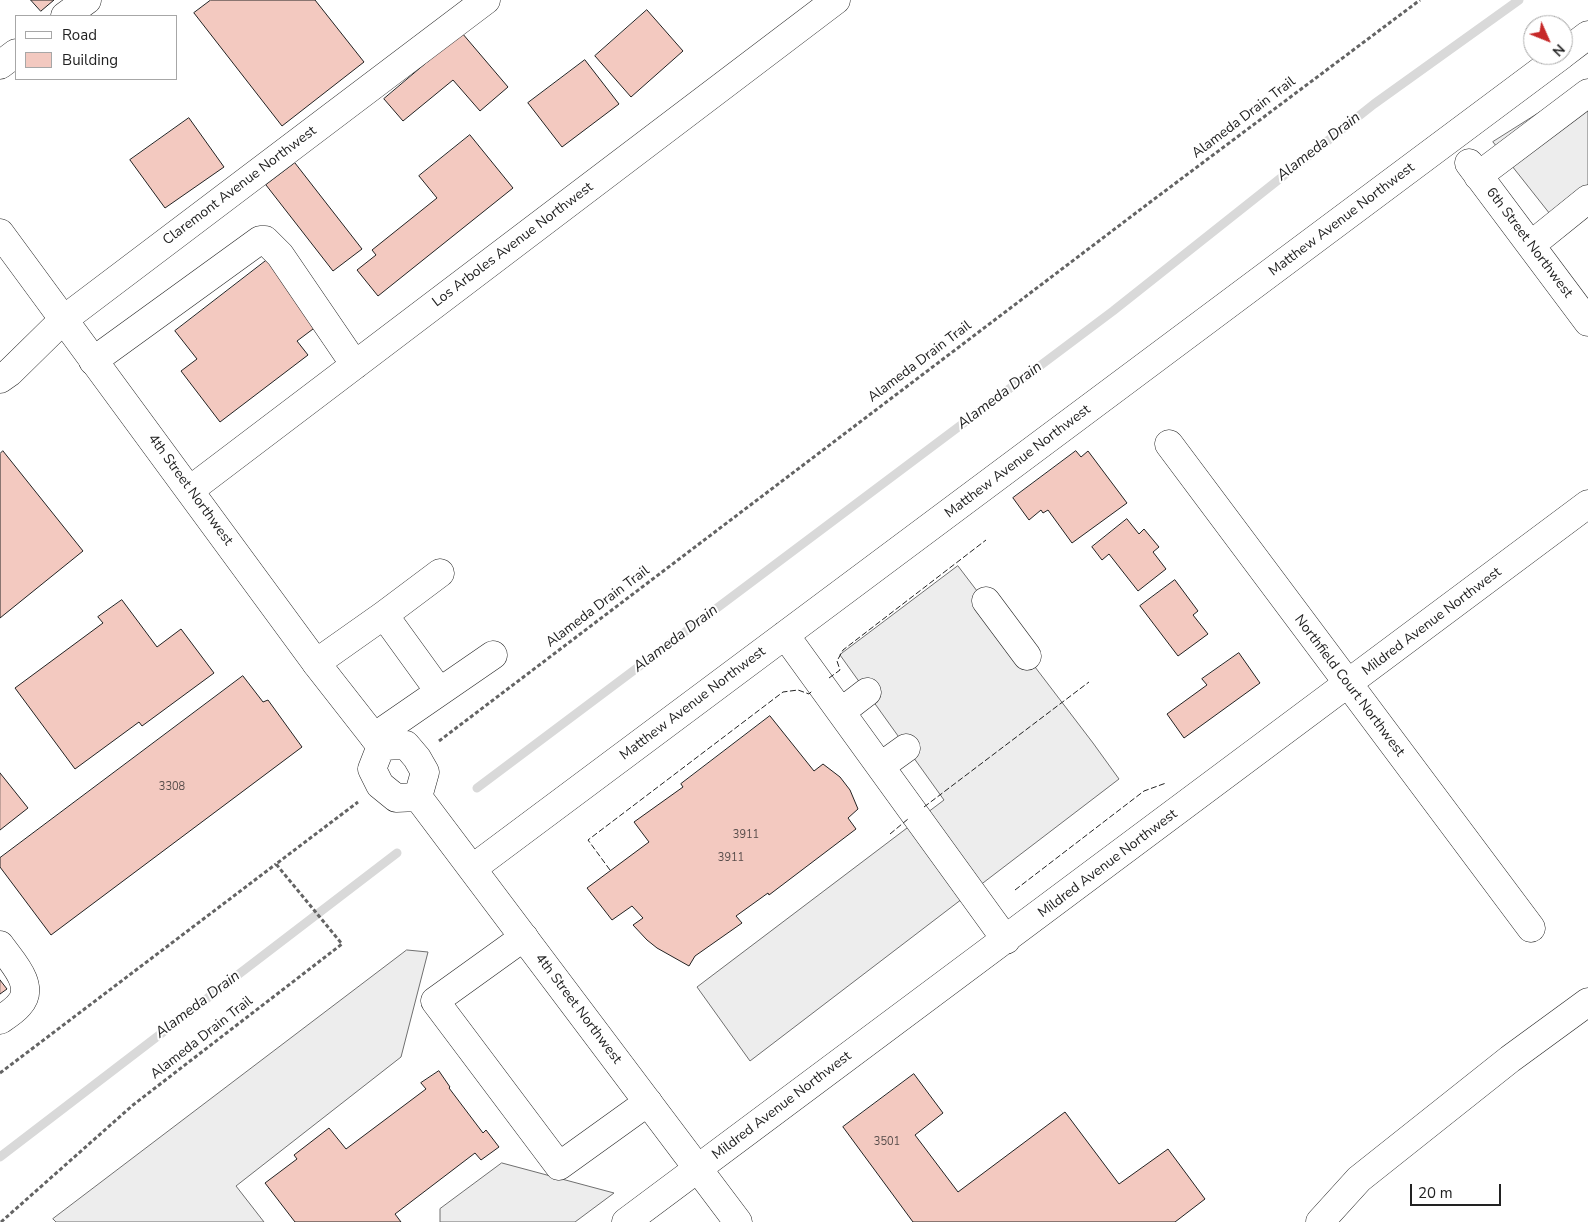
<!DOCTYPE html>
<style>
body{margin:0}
#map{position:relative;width:1588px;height:1222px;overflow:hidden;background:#fff;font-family:"Nunito Sans",sans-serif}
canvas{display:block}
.legend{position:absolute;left:15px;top:15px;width:162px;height:65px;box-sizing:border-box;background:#fff;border:1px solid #a7a7a7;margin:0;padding:6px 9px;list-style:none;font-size:15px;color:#222}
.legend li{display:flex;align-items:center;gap:10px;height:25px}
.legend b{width:25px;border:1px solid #a7a7a7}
.north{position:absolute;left:1523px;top:15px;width:50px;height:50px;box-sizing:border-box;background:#fff;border:1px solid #a7a7a7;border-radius:50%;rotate:134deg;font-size:14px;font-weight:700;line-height:20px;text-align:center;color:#222}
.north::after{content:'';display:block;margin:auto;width:18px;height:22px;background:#c62828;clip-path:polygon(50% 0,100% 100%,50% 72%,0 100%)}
.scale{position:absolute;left:1410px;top:1184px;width:91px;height:22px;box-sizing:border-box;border:2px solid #222;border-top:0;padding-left:6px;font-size:15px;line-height:18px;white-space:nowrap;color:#222;-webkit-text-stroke:4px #fff;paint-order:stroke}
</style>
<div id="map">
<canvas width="1588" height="1222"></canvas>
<ul class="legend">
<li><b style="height:6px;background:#fff"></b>Road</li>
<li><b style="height:14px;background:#f3c9c0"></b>Building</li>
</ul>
<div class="north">N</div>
<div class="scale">20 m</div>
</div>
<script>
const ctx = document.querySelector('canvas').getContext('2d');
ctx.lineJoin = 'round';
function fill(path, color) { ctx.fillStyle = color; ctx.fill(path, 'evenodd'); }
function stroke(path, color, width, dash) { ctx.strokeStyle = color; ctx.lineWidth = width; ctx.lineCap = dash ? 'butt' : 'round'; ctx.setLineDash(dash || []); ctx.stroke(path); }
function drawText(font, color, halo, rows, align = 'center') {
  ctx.font = font + ' "Nunito Sans",sans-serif'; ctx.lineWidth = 4; ctx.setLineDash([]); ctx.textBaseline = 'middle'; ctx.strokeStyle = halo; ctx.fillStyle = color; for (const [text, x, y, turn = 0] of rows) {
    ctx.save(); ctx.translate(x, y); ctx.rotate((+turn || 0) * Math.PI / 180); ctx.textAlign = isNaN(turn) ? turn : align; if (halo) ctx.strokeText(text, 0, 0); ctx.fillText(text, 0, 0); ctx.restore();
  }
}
const parking = new Path2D(`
 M 1588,82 L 1588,215 L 1565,233 L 1493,142 Z
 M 958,566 L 1093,743 L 1119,779 L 750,1061 L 697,987 L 944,800 L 840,655 Z
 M 407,950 L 428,952 L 401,1057 L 236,1186 L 264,1222 L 56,1222 L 53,1219 Z
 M 502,1163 L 614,1193 L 575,1222 L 440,1222 L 440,1209 Z`);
fill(parking, '#ededed');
stroke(parking, '#6f6f6f', 1);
stroke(new Path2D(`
 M 477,788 L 1113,311 L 1374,104 L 1519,0
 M 0,1157 L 397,853`), '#d9d9d9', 9);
const building = new Path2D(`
 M 31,0 L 54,0 L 41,11 Z
 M 211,0 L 315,0 L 364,62 L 282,126 L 194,13 Z
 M 647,10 L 683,51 L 631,97 L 595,56 Z
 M 462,33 L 508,87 L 480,111 L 453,80 L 403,121 L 384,99 Z
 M 585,60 L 619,104 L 562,147 L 528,103 Z
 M 189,118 L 224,167 L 165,208 L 130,160 Z
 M 470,135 L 513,188 L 378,296 L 357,270 L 376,255 L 372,250 L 437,198 L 419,176 Z
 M 295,163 L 362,249 L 333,271 L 266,185 Z
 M 267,260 L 317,326 L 297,341 L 308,355 L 220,422 L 181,371 L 197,359 L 175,331 Z
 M 3,451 L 83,551 L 0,618 L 0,454 Z
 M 1076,451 L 1081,457 L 1088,451 L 1127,503 L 1072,543 L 1048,510 L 1043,513 L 1041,510 L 1029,520 L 1013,498 Z
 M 1127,519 L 1139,534 L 1144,529 L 1159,547 L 1153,552 L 1166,569 L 1138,591 L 1109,554 L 1102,560 L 1092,547 Z
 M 1175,580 L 1198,611 L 1193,615 L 1208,634 L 1178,656 L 1140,606 Z
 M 122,600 L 157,647 L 181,629 L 214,673 L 142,726 L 139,722 L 75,769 L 15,688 L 103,623 L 98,617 Z
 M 1239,653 L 1260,683 L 1184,738 L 1167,714 L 1207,685 L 1202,679 Z
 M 243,676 L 263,702 L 268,700 L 302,747 L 51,935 L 0,867 L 0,858 Z
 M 770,716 L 814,771 L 823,764 L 840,777 L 850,790 L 858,809 L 848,818 L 856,829 L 769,895 L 768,893 L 736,916 L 742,923 L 695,956 L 689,966 L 657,948 L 647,940 L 633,925 L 643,918 L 632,906 L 612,920 L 587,888 L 649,842 L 634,822 L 683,787 L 681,784 Z
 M 0,773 L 28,808 L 0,830 Z
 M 0,980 L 7,989 L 0,994 Z
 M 439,1071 L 450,1087 L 449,1088 L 483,1133 L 486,1130 L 499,1147 L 481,1160 L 475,1153 L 395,1214 L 401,1222 L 295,1222 L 265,1183 L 297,1159 L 294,1155 L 329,1128 L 346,1149 L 426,1089 L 421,1083 Z
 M 914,1074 L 943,1113 L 915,1135 L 958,1192 L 1065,1112 L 1119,1184 L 1168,1149 L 1205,1199 L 1175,1222 L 913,1222 L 843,1127 Z`);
fill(building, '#f3c9c0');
stroke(building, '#222', 1);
const minor = new Path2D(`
 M 65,16 L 87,0
 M 1563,54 L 1588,35
 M 0,65 L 16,53
 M 1469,163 L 1588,322
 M 1478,176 L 1588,93
 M 1531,245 L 1588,199
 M 93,361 L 260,240 L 265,240 L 280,255 L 355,365
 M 0,379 L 10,372 L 63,320 L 486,0
 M 1169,444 L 1531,928
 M 190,490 L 836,0
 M 986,601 L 1027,656
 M 384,615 L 440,573
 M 785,635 L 1006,940
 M 316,663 L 384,615 L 439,691
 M 841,712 L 867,692
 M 374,737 L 493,655
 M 881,766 L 906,748
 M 473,868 L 1562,55
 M 524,937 L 435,1001 L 559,1166 L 648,1102
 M 0,945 C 11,961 37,986 19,1005 C 14,1011 6,1016 0,1020
 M 626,1222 L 1588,504
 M 1320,1222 L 1359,1179 L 1510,1059 L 1588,1002`);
const major = new Path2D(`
 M 0,233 L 316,663 L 381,746
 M 381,746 L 372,769 L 380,785 L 396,798 L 418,797
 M 381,746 L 406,745 L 417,758 L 425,772 L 418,797
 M 418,797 L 738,1222`);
stroke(minor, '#222', 29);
stroke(major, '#222', 29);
stroke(new Path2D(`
 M 439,741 L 1149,203 L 1420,0
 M 0,1073 L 276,864
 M 1,1222 L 133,1105 L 342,944 L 276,864 L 358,802`), '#646464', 3, [4, 2.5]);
stroke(minor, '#fff', 28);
stroke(major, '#fff', 28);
stroke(new Path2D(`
 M 829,678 L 840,670 L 837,661 L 843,650 L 986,540
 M 924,807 L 1089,682
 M 890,834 L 908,819
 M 610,870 L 588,840 L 783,692 L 798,690 L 809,694 L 813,690
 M 1015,890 L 1144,791 L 1166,783`), '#222', 1, [6, 2.5]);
drawText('11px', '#564c4a', null, [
 ["3308",172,787],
 ["3911",746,835],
 ["3911",731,858],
 ["3501",887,1142]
]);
drawText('14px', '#222', '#fff', [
 ["Alameda Drain Trail",1244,118,-37],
 ["Claremont Avenue Northwest",240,186,-37],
 ["Matthew Avenue Northwest",1342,220,-37],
 ["6th Street Northwest",1529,243,53],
 ["Los Arboles Avenue Northwest",513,245,-37],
 ["Alameda Drain Trail",920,362,-37],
 ["Matthew Avenue Northwest",1018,462,-37],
 ["4th Street Northwest",190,490,54],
 ["Alameda Drain Trail",598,607,-37],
 ["Mildred Avenue Northwest",1432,622,-37],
 ["Northfield Court Northwest",1349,686,53],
 ["Matthew Avenue Northwest",693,704,-37],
 ["Mildred Avenue Northwest",1108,864,-37],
 ["4th Street Northwest",578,1009,53],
 ["Alameda Drain Trail",202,1038,-38],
 ["Mildred Avenue Northwest",782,1106,-37]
]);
drawText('italic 15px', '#222', '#fff', [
 ["Alameda Drain",1319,147,-38],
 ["Alameda Drain",1000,396,-37],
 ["Alameda Drain",676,639,-37],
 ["Alameda Drain",198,1005,-37]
]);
</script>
